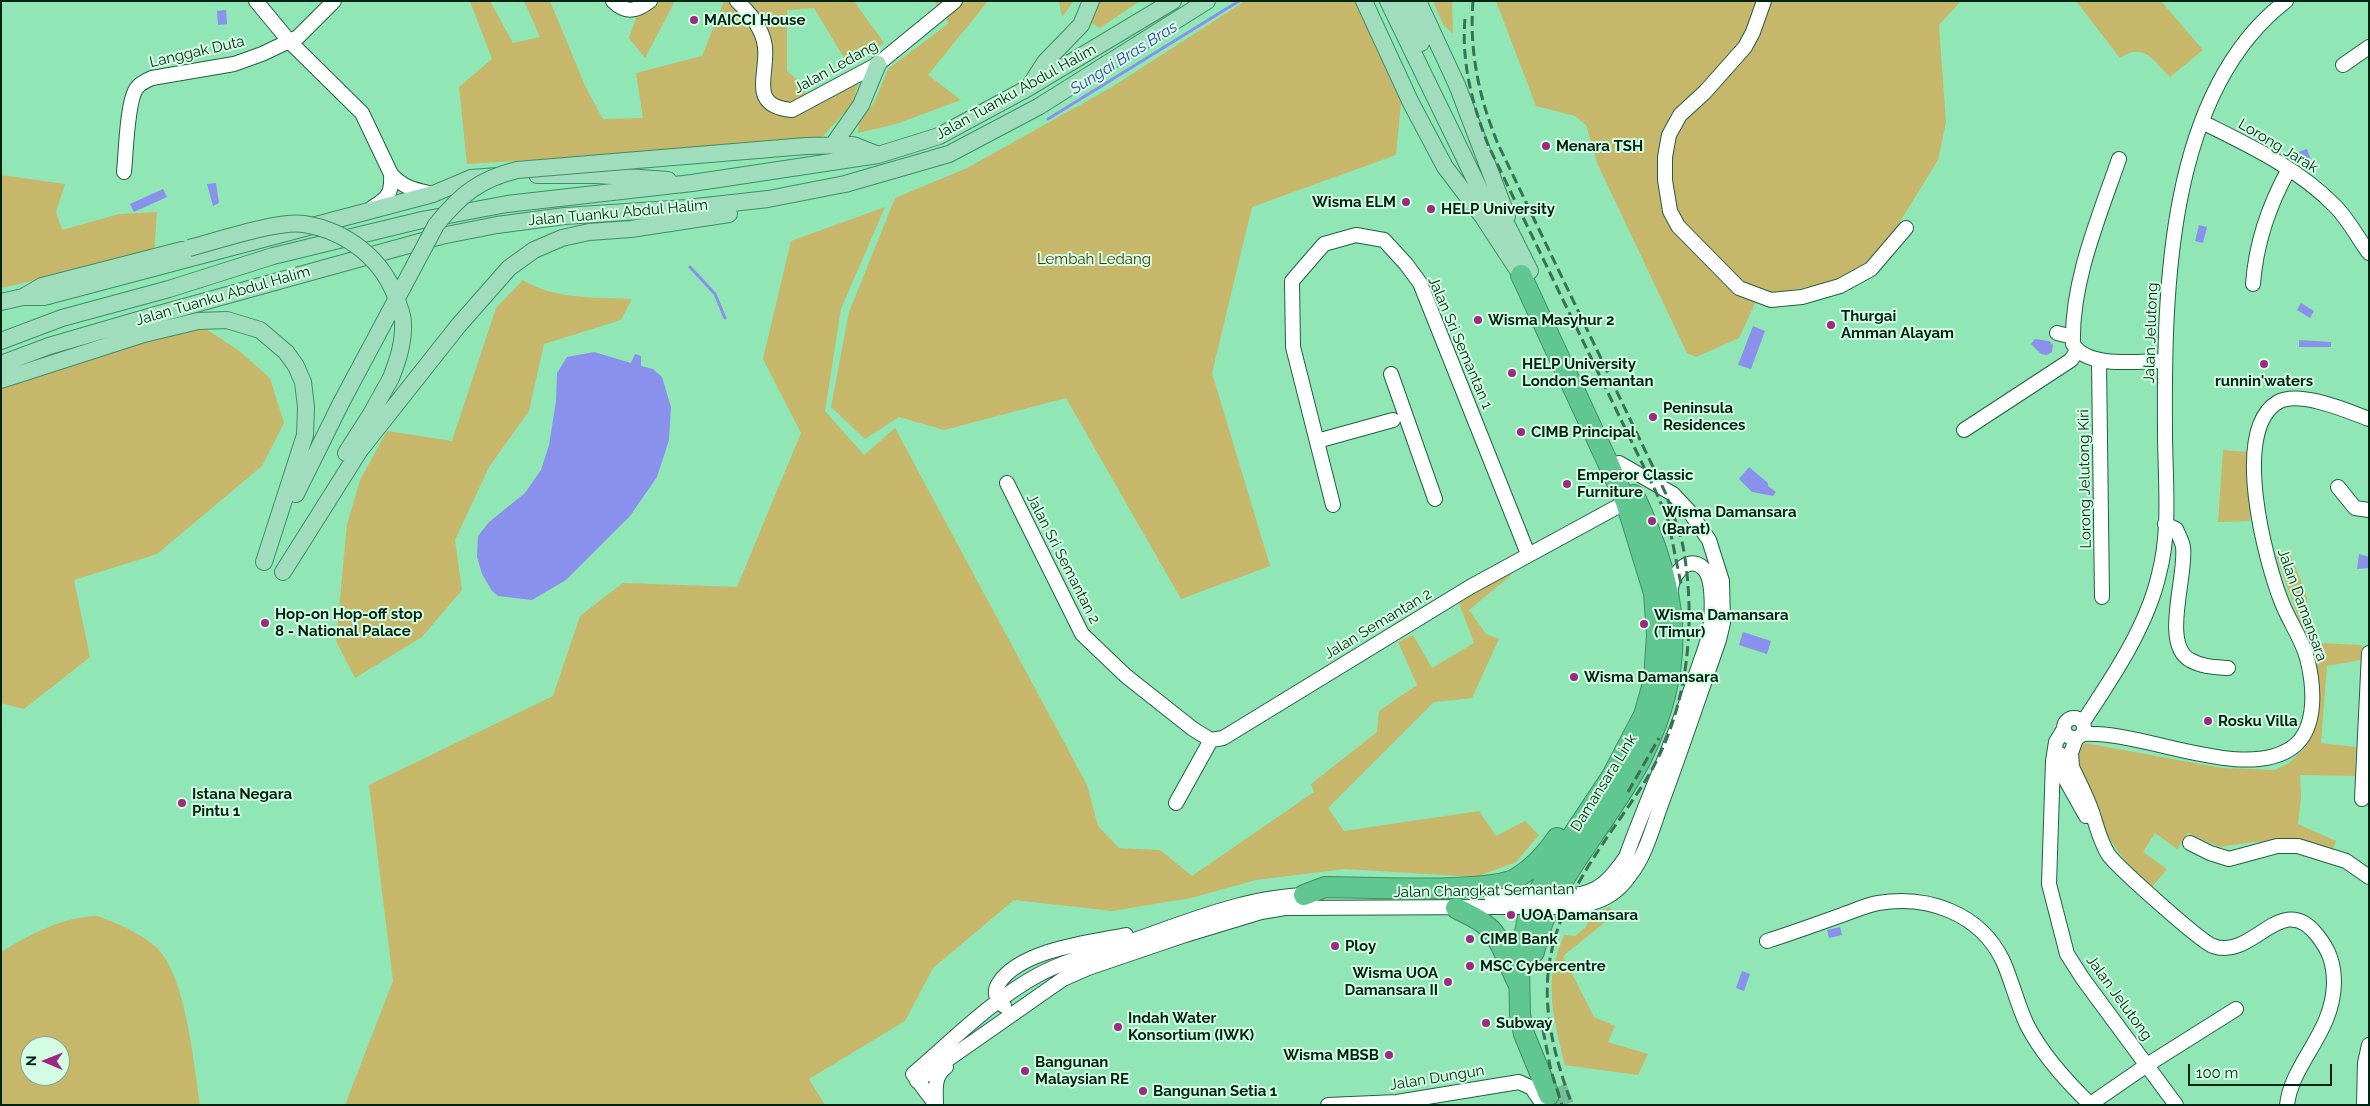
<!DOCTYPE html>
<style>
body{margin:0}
#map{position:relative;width:2370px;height:1106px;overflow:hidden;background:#91e6b6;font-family:Raleway,sans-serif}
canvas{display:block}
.frame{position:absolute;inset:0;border:2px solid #002413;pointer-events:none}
.north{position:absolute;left:20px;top:1036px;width:50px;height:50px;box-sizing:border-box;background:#d4fde4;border:1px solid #7fa690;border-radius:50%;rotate:271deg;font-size:14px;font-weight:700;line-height:20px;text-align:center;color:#002413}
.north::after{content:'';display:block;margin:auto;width:18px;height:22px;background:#9e2984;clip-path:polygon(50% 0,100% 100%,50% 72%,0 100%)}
.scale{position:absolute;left:2188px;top:1064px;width:144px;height:22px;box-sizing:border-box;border:2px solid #002413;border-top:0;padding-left:6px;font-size:15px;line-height:18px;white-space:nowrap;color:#002413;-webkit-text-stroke:4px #d4fde4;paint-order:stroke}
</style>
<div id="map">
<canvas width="2370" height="1106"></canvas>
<div class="frame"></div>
<div class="north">N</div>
<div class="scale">100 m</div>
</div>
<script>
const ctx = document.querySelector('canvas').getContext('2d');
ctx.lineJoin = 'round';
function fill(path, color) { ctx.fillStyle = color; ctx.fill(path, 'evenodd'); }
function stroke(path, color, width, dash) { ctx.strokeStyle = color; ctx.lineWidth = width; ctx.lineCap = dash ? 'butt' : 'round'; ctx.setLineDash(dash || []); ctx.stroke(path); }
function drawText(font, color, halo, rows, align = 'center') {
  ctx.font = font + ' Raleway,sans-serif'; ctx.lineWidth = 4; ctx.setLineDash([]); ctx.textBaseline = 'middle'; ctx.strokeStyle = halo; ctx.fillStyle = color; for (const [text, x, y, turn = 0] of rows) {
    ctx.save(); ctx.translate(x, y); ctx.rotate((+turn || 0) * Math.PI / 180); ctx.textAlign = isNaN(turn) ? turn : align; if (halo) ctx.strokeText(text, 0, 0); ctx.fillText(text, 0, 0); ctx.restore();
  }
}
fill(new Path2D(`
 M 470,1 L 490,1 L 513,43 L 540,37 L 524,1 L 550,1 L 586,88 L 603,119 L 643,118 L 636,73 L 702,56 L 724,1 L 854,1 L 884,43 L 849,66 L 814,8 L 787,10 L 787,71 L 801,83 L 811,107 L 859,81 L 852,104 L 818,142 L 467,164 L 459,87 L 492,59 Z
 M 642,1 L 675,1 L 645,58 L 629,38 Z
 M 934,1 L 988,1 L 928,75 L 961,100 L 896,124 L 858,133 L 859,123 L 875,101 L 888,69 L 949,23 Z
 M 1059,1 L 1074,1 L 1062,17 Z
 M 1095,1 L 1140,1 L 1100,28 L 1088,21 Z
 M 1245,1 L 1356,1 L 1401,103 L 1396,155 L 1252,207 L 1212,373 L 1270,566 L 1181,599 L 1066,398 L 944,430 L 899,417 L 865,439 L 831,407 L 849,312 L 895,198 L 967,168 L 1112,87 Z
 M 1433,1 L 1452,1 L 1453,34 L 1443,24 Z
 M 1496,1 L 1961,1 L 1939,25 L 1946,122 L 1938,160 L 1896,228 L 1865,264 L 1844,279 L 1783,292 L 1760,293 L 1739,338 L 1696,357 L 1687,353 L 1598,165 L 1586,125 L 1575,116 L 1536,106 Z
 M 2076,1 L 2161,1 L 2203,50 L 2170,77 C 2152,60 2145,42 2120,58 Z
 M 1,175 L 65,184 L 56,212 L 62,230 L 119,214 L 157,212 L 154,253 L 1,288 Z
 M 885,207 L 841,309 L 825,411 L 864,455 L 895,428 L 1087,785 L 1098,826 L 1119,848 L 1160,850 L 1192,876 L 1314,792 L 1311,784 L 1377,732 L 1379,711 L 1417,685 L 1398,642 L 1413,635 L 1432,668 L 1474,643 L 1459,603 L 1507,572 L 1511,573 L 1510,576 L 1469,610 L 1486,634 L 1499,639 L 1472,698 L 1434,702 L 1328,808 L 1344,831 L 1479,811 L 1496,836 L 1525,821 L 1539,835 L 1516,862 L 1476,877 L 1345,869 L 1256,880 L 1191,898 L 1112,911 L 1014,900 L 933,968 L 905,1021 L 809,1079 L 825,1105 L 345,1105 L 393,981 L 369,785 L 553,696 L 580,616 L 623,583 L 737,587 L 801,433 L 763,359 L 791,241 Z
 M 523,280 C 555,300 595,297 632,299 L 621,320 L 544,344 L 529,411 L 489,467 L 455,540 L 462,590 L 422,637 L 355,678 L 336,641 L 347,524 L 360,480 L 387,431 L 452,441 L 496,308 Z
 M 200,325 L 238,350 L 270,378 L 284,423 L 262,466 L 157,554 L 74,580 L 90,657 L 24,709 L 1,703 L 1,386 L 81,360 Z
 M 2223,450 L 2249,452 L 2250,521 L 2218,522 Z
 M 2289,550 L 2307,597 L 2307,622 L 2318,643 L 2362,645 L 2361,660 L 2327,666 L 2321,743 L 2356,747 L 2355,776 L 2300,775 L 2301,798 L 2298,824 L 2336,841 L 2333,849 L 2293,841 L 2254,842 L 2219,847 L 2188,833 L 2177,849 L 2155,833 L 2143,852 L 2167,869 L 2152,887 C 2143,877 2131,868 2122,857 C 2105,834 2078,782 2075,753 L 2085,743 L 2222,768 L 2275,770 L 2289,763 L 2305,748 L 2316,715 L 2315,664 L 2276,555 Z
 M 1610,907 L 1614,915 L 1563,956 L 1594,1017 L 1615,1026 L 1608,1042 L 1648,1054 L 1638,1075 L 1565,1065 C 1557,1034 1546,992 1555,961 C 1557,952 1561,944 1564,935 L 1575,936 L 1586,927 L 1591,914 Z
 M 97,916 C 117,923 141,933 157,948 C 186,977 194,1064 200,1105 L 1,1105 L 1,952 C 31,934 62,917 97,916 ZM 30,1046 L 60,1046 L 60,1076 L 30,1076 Z`), '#c6b76b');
fill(new Path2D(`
 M 226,10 L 227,24 L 218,25 L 217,11 Z
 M 2307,149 L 2312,163 L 2304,167 L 2298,152 Z
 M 216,183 L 219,203 L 213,206 L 207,184 Z
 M 163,189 L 167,197 L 134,212 L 130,204 Z
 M 2199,225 L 2207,227 L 2203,243 L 2195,241 Z
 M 2301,303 L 2314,311 L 2310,318 L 2297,310 Z
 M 1753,326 L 1765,331 L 1751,369 L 1738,365 Z
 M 2035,339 L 2049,341 L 2053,345 L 2052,352 L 2047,355 L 2041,354 L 2031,344 Z
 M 2299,340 L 2331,342 L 2331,347 L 2299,347 Z
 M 594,352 L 631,363 L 635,354 L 641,356 L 641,366 L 653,369 L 662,377 L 671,407 L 669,440 L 657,477 L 630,516 L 566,580 L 532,600 L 498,596 L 492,591 L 482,574 L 477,557 L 478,536 L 489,522 L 525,493 L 541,470 L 549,445 L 556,401 L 557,373 L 567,357 Z
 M 1749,467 L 1768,483 L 1768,486 L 1776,492 L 1773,496 L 1752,492 L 1739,479 Z
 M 2359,554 L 2369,557 L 2369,568 L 2357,569 Z
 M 1743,632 L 1771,641 L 1767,654 L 1739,645 Z
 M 1840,927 L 1842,935 L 1829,938 L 1827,930 Z
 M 1742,971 L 1750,974 L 1744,991 L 1736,988 Z`), '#8991ed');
stroke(new Path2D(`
 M 1048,119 L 1239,1
 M 690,267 L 715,294 L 725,318`), '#8991ed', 3);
stroke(new Path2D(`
 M 1557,1087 L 1564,1105`), '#74bf95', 20, [20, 10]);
const minor = new Path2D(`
 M 256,1 L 290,42 L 362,113 L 391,174 C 403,188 416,190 433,194
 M 613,1 C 626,14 637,11 650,1
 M 737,1 C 750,13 763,29 765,47 C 768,76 748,106 792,110 L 878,64 L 955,1
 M 1764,1 L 1753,32 L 1745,47 L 1705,92 L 1680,115 L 1669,135 L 1665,157 L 1665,180 L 1670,211 L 1678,226 L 1739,288 L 1771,300 L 1802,297 L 1840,286 L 1871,269 L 1906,228
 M 2343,65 L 2369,47
 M 2202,122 C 2248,145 2298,168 2335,206 C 2348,219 2358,238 2369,253
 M 2119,159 C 2099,217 2071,282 2073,344 C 2087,369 2139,361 2164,361
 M 124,172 C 126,153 127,103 136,89 C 140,83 147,80 152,78 L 234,64 L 262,54 L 298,37 L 334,1
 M 373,207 C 389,198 392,192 391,174
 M 2253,284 C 2256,243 2269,205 2289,169
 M 2057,333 L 2073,337
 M 2099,361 L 2102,597
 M 1391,374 L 1435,499
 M 1964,430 L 2071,360 L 2077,351
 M 1317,441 L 1393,420
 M 1007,483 L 1082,634 L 1126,676 L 1193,729 L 1211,740
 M 2338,487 L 2355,508 L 2369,510
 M 1333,505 L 1293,347 L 1292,281 L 1324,244 L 1356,235 L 1384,240 L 1406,264 L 1420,283 L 1528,554
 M 2165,524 L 2176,529 C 2178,534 2182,541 2183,547 C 2187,575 2161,644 2190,660 C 2202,667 2215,667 2228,668
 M2064 728a10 10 0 1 1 20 0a10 10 0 1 1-20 0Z
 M 2083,722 C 2112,678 2147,627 2159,574 C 2171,529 2165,478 2165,431 C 2164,294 2166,93 2286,1
 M 2064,729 L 2056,742 L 2053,761 L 2049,884 L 2067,954 L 2083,979 L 2176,1105
 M 2083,734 C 2143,730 2244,783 2293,747 C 2318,728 2314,685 2307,658 C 2302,639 2289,621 2282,603 C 2266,563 2230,430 2278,402 C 2299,390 2348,411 2369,419
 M 2076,739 L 2071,753 L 2072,767 C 2079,782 2087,797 2092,812 C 2097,827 2100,841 2108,854 C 2116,866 2201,942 2213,946 C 2253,961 2281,889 2317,935 C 2329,950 2334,963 2334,983 C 2333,1034 2292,1062 2287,1105
 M 2060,754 L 2062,773 L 2086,816
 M 2362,799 L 2369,653
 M 1176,803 L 1211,740 L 1223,738 L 1470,587 L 1626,502
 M 2190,843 L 2210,853 L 2229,859 L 2277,846 L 2298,846 L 2346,861 L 2369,877
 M 1572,895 C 1599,894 1612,877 1626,857 C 1648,796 1676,737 1696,675 C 1700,662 1706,648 1709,635 C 1712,620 1715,579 1703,568 C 1687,553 1669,578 1671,594
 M 1573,907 C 1597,904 1616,896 1630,875 C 1646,855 1653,826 1662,802 C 1682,748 1700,694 1719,640 L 1723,623 L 1722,581 L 1709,540 L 1689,511 L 1673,494 L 1619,463
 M 1767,941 C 1792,933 1817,924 1842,915 C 1854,911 1866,905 1878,903 C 1928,895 1980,913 2003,961 C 2012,981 2017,1004 2027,1025 C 2042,1054 2067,1082 2091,1105
 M 1004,1006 C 996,1000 993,992 999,983 C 1020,950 1090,942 1126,935
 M 917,1081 L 1063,979 L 1088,968 L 1185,935 L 1261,912 L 1285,908 L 1491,907
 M 936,1105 L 913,1074 C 953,1040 992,1000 1038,975 C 1064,961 1095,953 1123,944 C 1182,924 1250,894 1313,895
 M 936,1105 C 936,1090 933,1077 946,1067
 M 1328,1105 L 1397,1102 L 1519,1082 L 1532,1088 L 1542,1103
 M 2089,1105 L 2147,1065 L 2236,1009
 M 2364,1105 L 2365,1063 L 2369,1045`);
const major = new Path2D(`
 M 1364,1 L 1411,103 L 1445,167 L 1483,217 L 1521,275
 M 1388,1 L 1496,223
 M 1403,1 L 1421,43
 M 1418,1 L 1457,85 L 1507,216
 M 1031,84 L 1045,62 L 1081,25 L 1091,1
 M 833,145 L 861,105 L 878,64
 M 806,146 L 853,145 L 876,154
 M 537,175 L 597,175 L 668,180
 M 1498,207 L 1530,271
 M 23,297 L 42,286 L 182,250
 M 1,302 L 23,297 L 44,297 L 433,194 L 471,178 L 498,176
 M 1,341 L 62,318 L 169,289 L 273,256 L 422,220 L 507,204 L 692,183 L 878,155 L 939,136 L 1028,88 L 1173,1
 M 1,364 L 49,346 L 159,314 L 441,236 L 497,225 L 565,216 L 687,208 L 768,199 L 845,184 L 949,154 L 1038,107 L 1207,1
 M 1,380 L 144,334 L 198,321 L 227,320 L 260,330 L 286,352 L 296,366 L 303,382 L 306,407 L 305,435 L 264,562
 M 346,453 L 371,414 L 391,378
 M 296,494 L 341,403
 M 283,572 L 360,450 L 458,326 L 509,268 L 534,250 L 562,238 L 589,232 L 631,229 L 729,214`);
const highway = new Path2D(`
 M 1521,275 L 1626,502 L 1654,593 L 1657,635 L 1654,680 L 1644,715 L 1612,776 L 1547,874 L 1528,917 L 1519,964 L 1520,1015 L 1524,1034 L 1549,1095
 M 1304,895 L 1325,887 C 1361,887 1492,894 1517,878 C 1533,868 1547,853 1557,838
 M 1456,908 C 1467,914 1480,919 1489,928 C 1500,936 1510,969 1518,983
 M 1534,952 C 1545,900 1575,862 1604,819 C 1617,799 1631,779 1642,757 C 1689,662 1678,589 1634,495`);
stroke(minor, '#1f6241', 16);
stroke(major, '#3e8e65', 18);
stroke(highway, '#3e8e65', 22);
stroke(minor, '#fff', 14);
stroke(major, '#a0ddbd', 16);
stroke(highway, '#60c791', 20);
stroke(new Path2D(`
 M 1473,1 C 1469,51 1479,98 1498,144 L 1666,494 C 1672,513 1681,532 1684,552 C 1695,619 1689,694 1659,756 C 1644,787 1621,816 1602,845 C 1538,940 1533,998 1572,1105
 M 1465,19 C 1461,63 1473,107 1489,147 L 1656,492 L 1668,520 L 1681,584
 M 1628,792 L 1659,738
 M 1543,1030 L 1551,1071 L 1562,1105`), '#397153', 3, [10, 5]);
const minorBridge = new Path2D(`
 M 1491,896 L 1572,895
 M 1491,907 L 1573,907`);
const majorBridge = new Path2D(`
 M 189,248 C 217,241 278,220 304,224 C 347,231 383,259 397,300 C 399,307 403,315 403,322 C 404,342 398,360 391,378
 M 341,403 L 436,225 C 460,195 480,179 517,170 L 806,146`);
stroke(minorBridge, '#1f6241', 16, []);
stroke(majorBridge, '#3e8e65', 18, []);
stroke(minorBridge, '#fff', 14);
stroke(majorBridge, '#a0ddbd', 16);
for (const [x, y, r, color] of [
 [694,20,5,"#9e2984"],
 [1546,146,5,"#9e2984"],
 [1406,202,5,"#9e2984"],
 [1431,209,5,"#9e2984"],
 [1478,320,5,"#9e2984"],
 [1831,325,5,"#9e2984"],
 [2264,364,5,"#9e2984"],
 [1512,373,5,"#9e2984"],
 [1653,417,5,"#9e2984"],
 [1521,432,5,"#9e2984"],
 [1567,484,5,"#9e2984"],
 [1652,521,5,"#9e2984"],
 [265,623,5,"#9e2984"],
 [1644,624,5,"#9e2984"],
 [1574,677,5,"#9e2984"],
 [2208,721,5,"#9e2984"],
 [182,803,5,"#9e2984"],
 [1511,915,5,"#9e2984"],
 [1470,939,5,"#9e2984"],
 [1335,946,5,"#9e2984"],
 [1470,966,5,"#9e2984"],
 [1448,982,5,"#9e2984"],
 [1486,1023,5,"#9e2984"],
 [1118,1027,5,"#9e2984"],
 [1389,1055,5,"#9e2984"],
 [1025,1071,5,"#9e2984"],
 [1143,1091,5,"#9e2984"]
]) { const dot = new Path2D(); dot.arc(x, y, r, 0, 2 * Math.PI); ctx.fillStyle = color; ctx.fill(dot); stroke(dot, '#d4fde4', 2); }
drawText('bold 15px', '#002413', '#d4fde4', [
 ["MAICCI House",704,20],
 ["Menara TSH",1556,146],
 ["Wisma ELM",1396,202,"right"],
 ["HELP University",1441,209],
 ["Thurgai",1841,316],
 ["Amman Alayam",1841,333],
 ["Wisma Masyhur 2",1488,320],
 ["HELP University",1522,364],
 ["London Semantan",1522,381],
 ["runnin'waters",2264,381,"center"],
 ["Peninsula",1663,408],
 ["Residences",1663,425],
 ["CIMB Principal",1531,432],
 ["Emperor Classic",1577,475],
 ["Furniture",1577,492],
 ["Wisma Damansara",1662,512],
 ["(Barat)",1662,529],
 ["Hop-on Hop-off stop",275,614],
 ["8 - National Palace",275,631],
 ["Wisma Damansara",1654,615],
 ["(Timur)",1654,632],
 ["Wisma Damansara",1584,677],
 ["Rosku Villa",2218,721],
 ["Istana Negara",192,794],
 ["Pintu 1",192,811],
 ["UOA Damansara",1521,915],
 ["CIMB Bank",1480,939],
 ["Ploy",1345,946],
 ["MSC Cybercentre",1480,966],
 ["Wisma UOA",1438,973,"right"],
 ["Damansara II",1438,990,"right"],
 ["Indah Water",1128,1018],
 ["Konsortium (IWK)",1128,1035],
 ["Subway",1496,1023],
 ["Wisma MBSB",1379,1055,"right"],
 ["Bangunan",1035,1062],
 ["Malaysian RE",1035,1079],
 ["Bangunan Setia 1",1153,1091]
], 'left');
drawText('15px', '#002413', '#d4fde4', [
 ["Langgak Duta",197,52,-13],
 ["Jalan Ledang",836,67,-29],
 ["Jalan Tuanku Abdul Halim",1016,92,-29],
 ["Lorong Jarak",2278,146,31],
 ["Jalan Tuanku Abdul Halim",618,213,-5],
 ["Jalan Tuanku Abdul Halim",223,296,-16],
 ["Jalan Jelutong",2151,333,-88],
 ["Jalan Sri Semantan 1",1460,343,67],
 ["Lorong Jelutong Kiri",2085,479,-91],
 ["Jalan Sri Semantan 2",1063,559,63],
 ["Jalan Damansara",2302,605,70],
 ["Jalan Semantan 2",1378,624,-31],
 ["Damansara Link",1604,783,-58],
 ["Jalan Changkat Semantan",1484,891,-1],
 ["Jalan Jelutong",2119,998,54],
 ["Jalan Dungun",1437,1078,-9]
]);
drawText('15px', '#423a08', '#d4fde4', [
 ["Lembah Ledang",1094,259]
]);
drawText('italic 16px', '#4341ab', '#d4fde4', [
 ["Sungai Bras Bras",1124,58,-32]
]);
</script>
